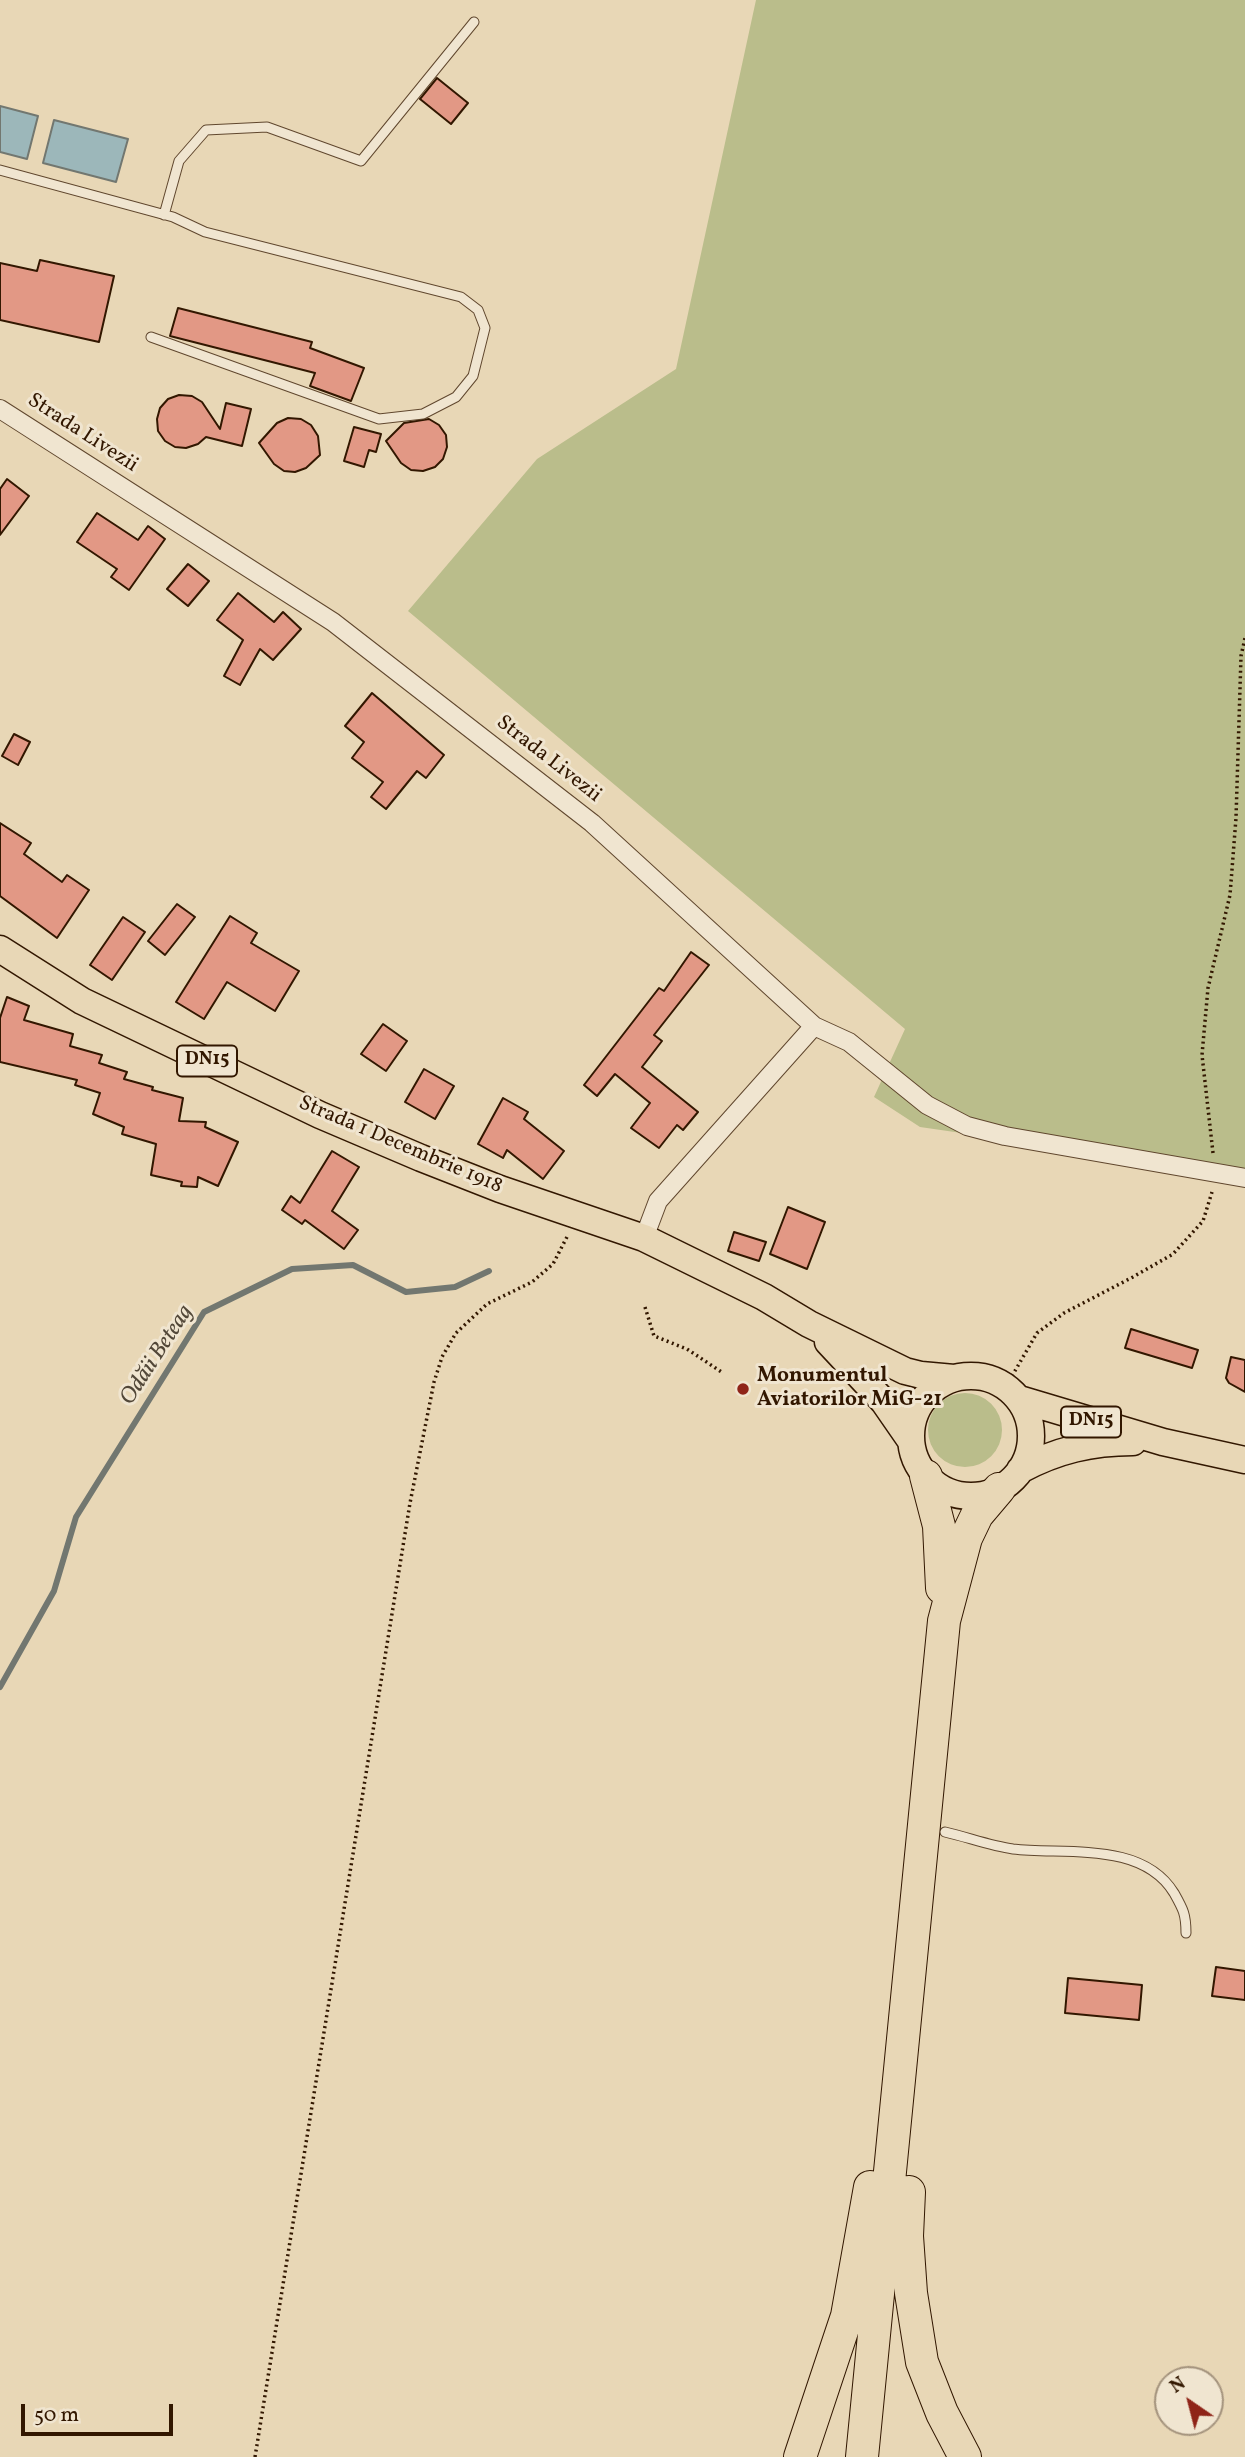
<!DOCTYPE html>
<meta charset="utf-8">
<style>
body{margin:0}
#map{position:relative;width:1245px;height:2457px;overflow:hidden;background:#e8d7b6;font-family:Vollkorn,serif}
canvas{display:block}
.north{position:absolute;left:1154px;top:2366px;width:70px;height:70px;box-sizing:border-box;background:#f0e5d0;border:2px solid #a4937d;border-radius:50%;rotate:325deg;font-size:19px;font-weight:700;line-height:28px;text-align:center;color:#321700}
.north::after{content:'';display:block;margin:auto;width:24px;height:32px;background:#8f2418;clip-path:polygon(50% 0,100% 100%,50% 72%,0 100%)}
.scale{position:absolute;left:21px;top:2404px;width:152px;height:32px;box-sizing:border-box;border:4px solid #321700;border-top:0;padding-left:9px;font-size:21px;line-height:24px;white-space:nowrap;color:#321700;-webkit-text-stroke:5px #f0e5d0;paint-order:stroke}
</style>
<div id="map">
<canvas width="1245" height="2457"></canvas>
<div class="north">N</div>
<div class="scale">50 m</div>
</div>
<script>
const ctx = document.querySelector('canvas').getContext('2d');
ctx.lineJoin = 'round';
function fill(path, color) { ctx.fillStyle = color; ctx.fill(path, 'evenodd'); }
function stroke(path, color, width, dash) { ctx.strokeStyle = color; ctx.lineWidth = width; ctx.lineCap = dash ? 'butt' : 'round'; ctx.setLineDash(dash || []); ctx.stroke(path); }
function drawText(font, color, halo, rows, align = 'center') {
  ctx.font = font + ' Vollkorn,serif'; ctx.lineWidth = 6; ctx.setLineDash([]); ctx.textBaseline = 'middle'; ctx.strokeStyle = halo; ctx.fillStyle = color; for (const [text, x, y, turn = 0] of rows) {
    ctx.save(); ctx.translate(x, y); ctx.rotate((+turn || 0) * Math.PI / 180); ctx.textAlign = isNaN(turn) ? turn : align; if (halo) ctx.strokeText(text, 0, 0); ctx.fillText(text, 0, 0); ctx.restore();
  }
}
fill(new Path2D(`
 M 756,0 L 1245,0 L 1245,1174 L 920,1127 L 874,1097 L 905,1029 L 408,611 L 537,459 L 676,369 Z
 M928 1430a37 37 0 1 1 74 0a37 37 0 1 1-74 0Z`), '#babd8b');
const water = new Path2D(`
 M 0,106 L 38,116 L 27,159 L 0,152 Z
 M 54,120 L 128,139 L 116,182 L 43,163 Z`);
fill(water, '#9cb7ba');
stroke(water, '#727770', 2);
stroke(new Path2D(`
 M 0,1687 L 54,1591 L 76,1517 L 204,1312 L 292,1269 L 353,1265 L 406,1292 L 455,1287 L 489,1271`), '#727770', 6);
const building = new Path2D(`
 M 437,78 L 468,103 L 451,124 L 420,99 Z
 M 40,260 L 114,276 L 99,342 L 0,320 L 0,263 L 37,271 Z
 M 178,308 L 312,342 L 310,348 L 364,368 L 351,401 L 310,386 L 315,373 L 170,336 Z
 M 179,395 L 192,396 L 202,402 L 220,429 L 226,403 L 251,409 L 242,446 L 206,437 L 198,444 L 186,448 L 175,447 L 165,441 L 158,431 L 157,419 L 160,408 L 168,399 Z
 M 288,418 L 301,419 L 311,425 L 318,436 L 320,455 L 306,468 L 295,472 L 284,471 L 274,464 L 259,443 L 277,423 Z
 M 429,419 L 439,425 L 446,435 L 447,447 L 443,459 L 435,467 L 423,471 L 411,470 L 401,463 L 386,441 L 404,423 Z
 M 354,427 L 381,434 L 376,452 L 369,450 L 364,467 L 344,461 Z
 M 7,479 L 29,496 L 0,535 L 0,489 Z
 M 97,513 L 138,540 L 148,526 L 165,539 L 129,590 L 111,577 L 117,569 L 77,542 Z
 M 188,564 L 209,581 L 188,606 L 167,589 Z
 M 238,593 L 274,622 L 283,612 L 301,629 L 273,660 L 260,649 L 240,685 L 224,676 L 243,640 L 217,620 Z
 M 372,693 L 444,755 L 426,778 L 417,771 L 386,809 L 371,797 L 383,782 L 352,758 L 364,742 L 345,726 Z
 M 14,734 L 30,742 L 18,765 L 2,756 Z
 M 0,823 L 31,843 L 24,854 L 62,882 L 67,875 L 89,890 L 57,938 L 0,896 Z
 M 177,904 L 195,917 L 165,955 L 148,941 Z
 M 230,916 L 257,933 L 251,943 L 299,971 L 275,1011 L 227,982 L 204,1019 L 176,1002 Z
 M 123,917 L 145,932 L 112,980 L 90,965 Z
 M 691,952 L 709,965 L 654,1035 L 662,1041 L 642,1067 L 698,1112 L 683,1130 L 677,1125 L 659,1148 L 631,1128 L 650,1103 L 615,1074 L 597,1096 L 584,1085 L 659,988 L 664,991 Z
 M 7,997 L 29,1006 L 24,1020 L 73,1034 L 70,1046 L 102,1055 L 99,1063 L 127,1072 L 124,1079 L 153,1087 L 152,1090 L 183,1098 L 179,1121 L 206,1122 L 205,1127 L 238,1142 L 218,1186 L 198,1177 L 197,1187 L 181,1186 L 182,1182 L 151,1175 L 156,1144 L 122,1134 L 124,1127 L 93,1114 L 100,1093 L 75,1085 L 77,1080 L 0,1062 L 0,1018 Z
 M 383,1024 L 407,1041 L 386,1071 L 361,1054 Z
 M 424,1069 L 454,1086 L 435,1119 L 405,1102 Z
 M 503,1098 L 528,1112 L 524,1119 L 564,1151 L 543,1179 L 507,1150 L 503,1158 L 478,1144 Z
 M 332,1151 L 359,1167 L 332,1211 L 358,1230 L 344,1249 L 305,1220 L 302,1224 L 282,1210 L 291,1196 L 300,1203 Z
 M 788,1207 L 825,1222 L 807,1269 L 770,1254 Z
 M 734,1232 L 766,1242 L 759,1261 L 728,1251 Z
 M 1131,1329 L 1198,1350 L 1192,1368 L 1125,1348 Z
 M 1231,1357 L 1245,1360 L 1245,1392 L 1229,1383 L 1226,1378 Z
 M 1216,1967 L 1245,1971 L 1245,2000 L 1212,1996 Z
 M 1068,1978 L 1142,1985 L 1139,2020 L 1065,2013 Z`);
fill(building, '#e29885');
stroke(building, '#321700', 2);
const service = new Path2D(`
 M 0,170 L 173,217 L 205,232 L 461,297 L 478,310 L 485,328 L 473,376 L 456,397 L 423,414 L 379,419 L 151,337
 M 164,215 L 179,161 L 206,130 L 267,127 L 361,161 L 474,22
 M 945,1832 C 967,1837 991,1846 1013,1849 C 1066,1855 1142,1841 1174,1893 C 1183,1909 1186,1914 1186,1933`);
const minor = new Path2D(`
 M 0,409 L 333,622 L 592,823 L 814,1026 L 658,1201 L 644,1238
 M 814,1026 L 849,1042 L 927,1105 L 967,1126 L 1005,1136 L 1245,1178`);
const primary = new Path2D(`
 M 0,949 L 82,1001 L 320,1115 L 421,1158 L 500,1189 L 644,1238 L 764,1297 L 809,1324 L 905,1371 L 921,1375 L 954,1378
 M 828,1342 L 884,1402 L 911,1441
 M911 1436a60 60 0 1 1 120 0a60 60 0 1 1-120 0Z
 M 1019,1399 L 1163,1442 L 1245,1460
 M 1020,1470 C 1057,1450 1092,1442 1133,1442`);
const motorway = new Path2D(`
 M 926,1476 L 939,1526 L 942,1588
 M 909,2192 L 907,2236 L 911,2293 L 922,2362 L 942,2413 L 965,2457
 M 800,2457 L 847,2316 L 870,2187
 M 862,2457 L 944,1621 L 966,1538 L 977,1515 L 999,1489`);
stroke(service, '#60472e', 11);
stroke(minor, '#60472e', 20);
stroke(primary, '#321700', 29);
stroke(motorway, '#321700', 34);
stroke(new Path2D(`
 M 1213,1153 L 1202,1055 L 1208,988 L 1230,895 L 1236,818 L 1241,656 L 1245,638
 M 645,1307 L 654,1336 L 687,1349 L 723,1373
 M 1012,1376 L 1037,1333 L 1064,1313 L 1133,1277 L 1173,1254 L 1203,1221 L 1212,1192
 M 255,2457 L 410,1503 L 434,1382 L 442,1357 L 456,1333 L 487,1304 L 532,1282 L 553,1264 L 568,1235`), '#321700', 3.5, [2, 3.5]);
stroke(service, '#f0e5d0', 9);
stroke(minor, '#f0e5d0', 18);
stroke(primary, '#e8d7b6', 26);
stroke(motorway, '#e8d7b6', 32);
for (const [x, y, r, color] of [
 [743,1389,7,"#8f2418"]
]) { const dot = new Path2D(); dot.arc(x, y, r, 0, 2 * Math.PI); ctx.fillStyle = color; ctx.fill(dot); stroke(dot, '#f0e5d0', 2.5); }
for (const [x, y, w] of [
 [207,1061,60],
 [1091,1422,60]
]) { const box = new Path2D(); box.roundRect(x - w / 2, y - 15.5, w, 31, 5); ctx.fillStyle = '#f0e5d0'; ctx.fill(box); stroke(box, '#321700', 2); }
drawText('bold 19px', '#321700', null, [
 ["DN15",207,1061],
 ["DN15",1091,1422]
]);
drawText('21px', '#321700', '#f0e5d0', [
 ["Strada Livezii",82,434,33],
 ["Strada Livezii",548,760,38],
 ["Strada 1 Decembrie 1918",400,1146,23]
]);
drawText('bold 21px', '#321700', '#f0e5d0', [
 ["Monumentul",757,1377],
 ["Aviatorilor MiG-21",757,1401]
], 'left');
drawText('italic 23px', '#524738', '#f0e5d0', [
 ["Odăii Beteag",158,1356,-57]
]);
</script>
